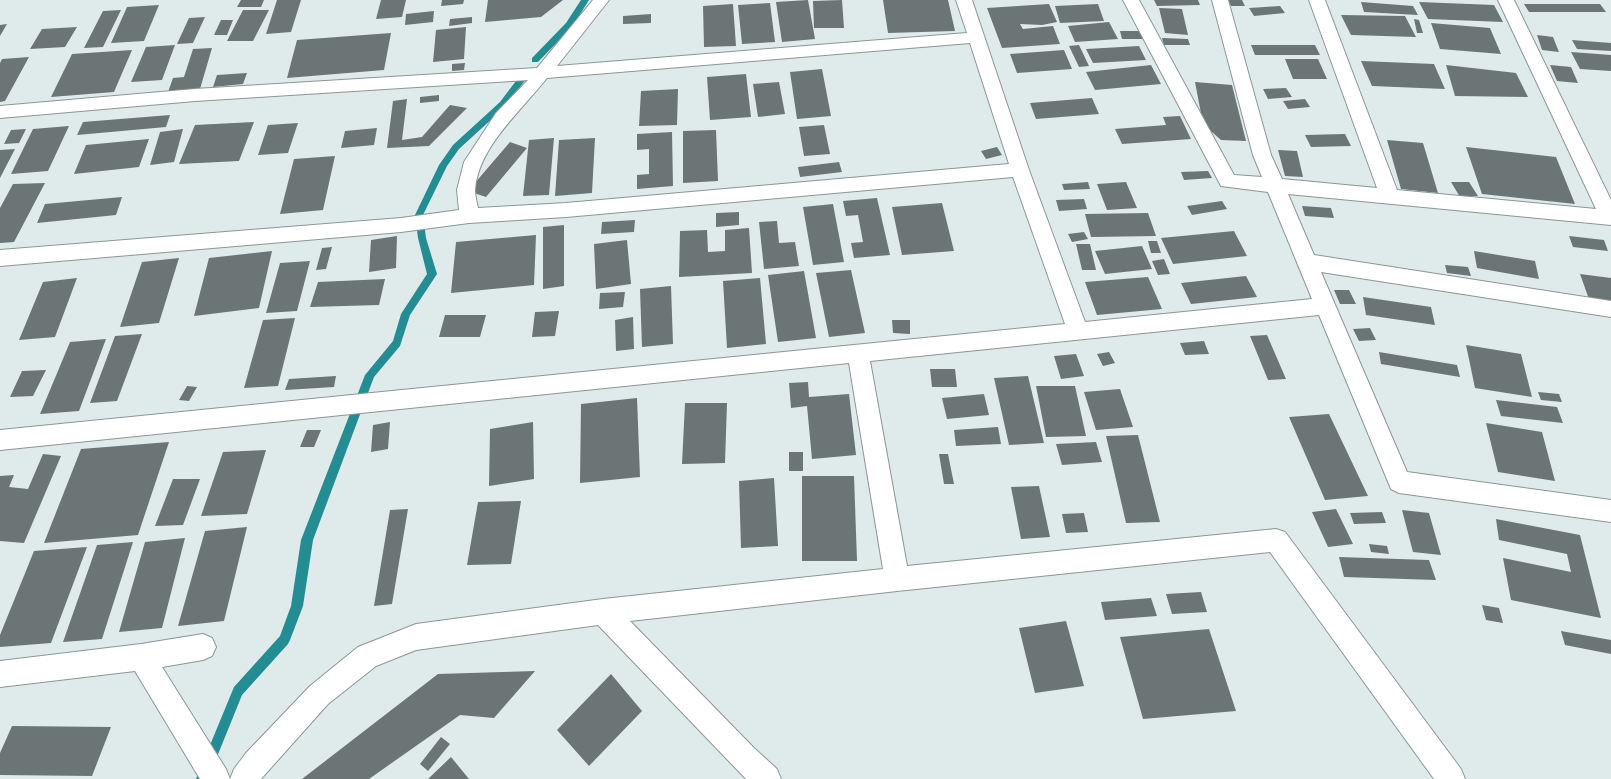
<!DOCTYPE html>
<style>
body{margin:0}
canvas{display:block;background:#dfeaeb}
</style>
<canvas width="1611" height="779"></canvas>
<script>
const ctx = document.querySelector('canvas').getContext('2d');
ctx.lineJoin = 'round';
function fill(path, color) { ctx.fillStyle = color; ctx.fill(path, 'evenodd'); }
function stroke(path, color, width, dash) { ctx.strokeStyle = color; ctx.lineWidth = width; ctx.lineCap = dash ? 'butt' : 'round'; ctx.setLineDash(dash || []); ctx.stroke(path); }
fill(new Path2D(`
 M 581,0 L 589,0 L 572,27 L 538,62 L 532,62 L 532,58 L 566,23 Z
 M 522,76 L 526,79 L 506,106 L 459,149 L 447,166 L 423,215 L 426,238 L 437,274 L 410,315 L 400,346 L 374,377 L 313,540 L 303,606 L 290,640 L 288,644 L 242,695 L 208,779 L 196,779 L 234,687 L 280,636 L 291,606 L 301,540 L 365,375 L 393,341 L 401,314 L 427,274 L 418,238 L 415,215 L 439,165 L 453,145 L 500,102 L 519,77 Z`), '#248d94');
fill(new Path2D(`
 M 241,0 L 264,0 L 261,7 L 237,7 Z
 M 277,0 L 301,0 L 291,32 L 266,34 Z
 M 381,0 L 406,0 L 402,17 L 376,19 Z
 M 442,0 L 464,0 L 463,4 L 441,6 Z
 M 488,0 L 563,0 L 541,17 L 485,22 Z
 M 808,0 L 815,39 L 782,42 L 776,2 Z
 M 842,0 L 844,28 L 814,28 L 813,1 Z
 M 883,0 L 948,0 L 955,31 L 888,33 Z
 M 1154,0 L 1198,0 L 1200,5 L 1157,6 Z
 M 1228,0 L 1242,0 L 1245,6 L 1231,6 Z
 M 1361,2 L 1413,6 L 1418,15 L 1364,12 Z
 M 1419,2 L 1494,5 L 1503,22 L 1428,19 Z
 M 770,3 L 775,42 L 742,44 L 738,5 Z
 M 733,4 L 736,46 L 704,47 L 703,6 Z
 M 1049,4 L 1057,22 L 1042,25 L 1020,24 L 1023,29 L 1053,26 L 1060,44 L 1002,48 L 987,8 Z
 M 1098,4 L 1104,21 L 1060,23 L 1055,6 Z
 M 1524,4 L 1600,4 L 1606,12 L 1529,12 Z
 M 159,5 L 144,41 L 111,43 L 127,7 Z
 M 1280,6 L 1285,13 L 1254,16 L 1249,8 Z
 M 1159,8 L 1182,9 L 1188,35 L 1165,33 Z
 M 121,10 L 103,47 L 84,48 L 103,11 Z
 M 243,10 L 269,10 L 253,41 L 227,41 Z
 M 434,11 L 433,22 L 405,25 L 406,14 Z
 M 651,14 L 651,23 L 623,24 L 623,16 Z
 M 1341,15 L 1405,16 L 1416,37 L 1351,35 Z
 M 205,17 L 193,43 L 177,44 L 189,18 Z
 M 472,17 L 472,23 L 449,26 L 450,19 Z
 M 1414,19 L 1419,20 L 1423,33 L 1417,33 Z
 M 221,20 L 233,20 L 227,35 L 214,35 Z
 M 1109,22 L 1118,39 L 1075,42 L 1068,26 Z
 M 1431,23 L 1490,28 L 1501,54 L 1440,49 Z
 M 7,24 L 0,36 L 0,25 Z
 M 77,27 L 65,47 L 30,49 L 42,29 Z
 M 466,27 L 464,59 L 433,62 L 436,30 Z
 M 1120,31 L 1145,31 L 1147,39 L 1122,39 Z
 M 391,33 L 384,70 L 287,78 L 297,40 Z
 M 1537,35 L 1553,37 L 1559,52 L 1542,50 Z
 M 1162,38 L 1188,39 L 1190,45 L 1164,45 Z
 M 1572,40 L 1611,43 L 1611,51 L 1577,49 Z
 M 175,45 L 162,80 L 131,82 L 146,47 Z
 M 1079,45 L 1089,66 L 1079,67 L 1069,46 Z
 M 1251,45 L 1315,45 L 1320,55 L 1255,55 Z
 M 1139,46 L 1146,60 L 1093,63 L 1086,49 Z
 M 212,48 L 200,89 L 168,92 L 173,78 L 184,77 L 193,49 Z
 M 132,50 L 114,92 L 51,97 L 72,54 Z
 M 1064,50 L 1072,69 L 1017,73 L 1010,54 Z
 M 1571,52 L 1611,55 L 1611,71 L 1580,69 Z
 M 29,57 L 5,101 L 0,102 L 0,63 L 2,59 Z
 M 1285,59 L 1318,59 L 1327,79 L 1293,79 Z
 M 1361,61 L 1434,64 L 1445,89 L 1372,86 Z
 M 465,63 L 464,70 L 452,71 L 452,64 Z
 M 1151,65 L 1161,84 L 1095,90 L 1086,72 Z
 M 1446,65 L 1516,73 L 1528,97 L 1455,96 Z
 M 1550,65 L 1571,67 L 1578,83 L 1557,81 Z
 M 822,69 L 831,116 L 797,119 L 790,72 Z
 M 247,73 L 243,84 L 213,87 L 217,75 Z
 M 746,74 L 751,117 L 710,120 L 707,77 Z
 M 779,82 L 785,114 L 758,117 L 753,84 Z
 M 1195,82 L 1232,85 L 1246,141 L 1221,140 L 1203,124 Z
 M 1286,88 L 1292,97 L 1268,99 L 1263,89 Z
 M 678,89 L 677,125 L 639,126 L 641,91 Z
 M 439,95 L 439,101 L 420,103 L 420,97 Z
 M 1092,98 L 1099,114 L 1036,119 L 1030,103 Z
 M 407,99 L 402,140 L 422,137 L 450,105 L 467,108 L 429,146 L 387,148 L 393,101 Z
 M 1305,99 L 1310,107 L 1288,109 L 1283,101 Z
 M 170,115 L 166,127 L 77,135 L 83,122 Z
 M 1180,116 L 1191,139 L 1122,144 L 1115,129 L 1166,125 L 1163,117 Z
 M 254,122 L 239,161 L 179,164 L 195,125 Z
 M 298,123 L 288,153 L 258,155 L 268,125 Z
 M 824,125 L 830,154 L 804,156 L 799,127 Z
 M 69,126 L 48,171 L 11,174 L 33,129 Z
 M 377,128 L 374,145 L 341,148 L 345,131 Z
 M 26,129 L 19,143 L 4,144 L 11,130 Z
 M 183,129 L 174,162 L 150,165 L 160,132 Z
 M 716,130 L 718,181 L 683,183 L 683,131 Z
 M 672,132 L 673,186 L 637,189 L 637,175 L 649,174 L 649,149 L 637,150 L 637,134 Z
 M 1345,134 L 1351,146 L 1311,147 L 1305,135 Z
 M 554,138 L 549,195 L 523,196 L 529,140 Z
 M 595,138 L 592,193 L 555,196 L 559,140 Z
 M 149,139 L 139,167 L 74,174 L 86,145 Z
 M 1387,140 L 1423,143 L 1438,193 L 1401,189 Z
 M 510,142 L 527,148 L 486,197 L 468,191 Z
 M 997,147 L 1002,155 L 986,159 L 981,151 Z
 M 1466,147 L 1556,157 L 1575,204 L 1482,194 Z
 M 15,149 L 0,178 L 0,150 Z
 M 1278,150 L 1297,151 L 1303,177 L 1285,176 Z
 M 335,156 L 323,210 L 280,214 L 294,159 Z
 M 839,162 L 842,172 L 800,177 L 798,167 Z
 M 1208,171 L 1212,178 L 1184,180 L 1181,172 Z
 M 1088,182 L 1090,189 L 1064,190 L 1062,184 Z
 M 1126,182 L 1137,208 L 1107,210 L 1097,184 Z
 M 1451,182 L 1469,182 L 1478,196 L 1460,197 Z
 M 45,183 L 14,242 L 0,243 L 0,208 L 13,184 Z
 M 122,197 L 116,215 L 37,223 L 45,204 Z
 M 877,198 L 890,255 L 854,258 L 851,243 L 863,242 L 858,215 L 846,216 L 843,201 Z
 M 1084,199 L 1087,209 L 1059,211 L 1056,200 Z
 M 1222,201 L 1227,209 L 1192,215 L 1187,206 Z
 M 942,203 L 954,251 L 902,255 L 892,207 Z
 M 833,204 L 844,262 L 813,265 L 803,207 Z
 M 1302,206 L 1331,208 L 1334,218 L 1305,216 Z
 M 739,212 L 739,225 L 716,227 L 716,213 Z
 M 1148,213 L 1156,236 L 1091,237 L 1085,214 Z
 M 635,220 L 634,232 L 601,234 L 602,222 Z
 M 777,221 L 779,243 L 795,242 L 799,266 L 764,269 L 759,222 Z
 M 564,225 L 564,286 L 543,289 L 543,227 Z
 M 749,228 L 752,273 L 679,277 L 680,231 L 707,230 L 708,252 L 725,251 L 725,230 Z
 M 1234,231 L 1247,256 L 1173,264 L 1161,238 Z
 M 1084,232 L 1088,239 L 1072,242 L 1068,234 Z
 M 536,235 L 534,285 L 451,293 L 456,242 Z
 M 397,236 L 396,268 L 369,272 L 371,240 Z
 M 1569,236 L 1604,240 L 1608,251 L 1573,247 Z
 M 627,240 L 631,284 L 596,289 L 594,244 Z
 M 1148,241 L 1157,241 L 1161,253 L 1151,253 Z
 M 1076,244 L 1090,244 L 1096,270 L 1082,270 Z
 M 1142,246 L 1152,269 L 1105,274 L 1095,251 Z
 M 332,247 L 326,269 L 316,270 L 322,248 Z
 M 272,251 L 259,308 L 194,316 L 209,258 Z
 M 1474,251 L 1535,261 L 1539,279 L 1477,268 Z
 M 179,258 L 159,323 L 120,327 L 142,262 Z
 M 1164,259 L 1170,274 L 1158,275 L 1152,261 Z
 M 310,261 L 297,311 L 266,313 L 280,263 Z
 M 1445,265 L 1468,267 L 1471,276 L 1447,273 Z
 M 851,270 L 865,333 L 829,337 L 816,273 Z
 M 804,271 L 816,338 L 778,342 L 768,275 Z
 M 1580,274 L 1611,278 L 1611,304 L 1590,302 Z
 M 1246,276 L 1257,297 L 1191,304 L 1181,283 Z
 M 1148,277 L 1162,309 L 1097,315 L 1085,282 Z
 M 77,278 L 55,337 L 19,340 L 43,282 Z
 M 760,278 L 766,344 L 727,348 L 723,281 Z
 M 385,279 L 379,305 L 310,307 L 318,282 Z
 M 671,286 L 673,344 L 642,347 L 640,289 Z
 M 1334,290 L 1349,290 L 1356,304 L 1340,304 Z
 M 625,292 L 623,307 L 599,309 L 600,293 Z
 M 1363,297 L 1431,307 L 1435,325 L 1366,315 Z
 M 559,311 L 555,336 L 532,337 L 535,312 Z
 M 445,315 L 486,315 L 480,337 L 439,337 Z
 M 633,317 L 634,349 L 616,351 L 615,320 Z
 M 295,318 L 278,386 L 244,388 L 263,320 Z
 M 892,320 L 910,320 L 910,334 L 893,333 Z
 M 1370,328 L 1376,340 L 1359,341 L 1353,329 Z
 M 142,334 L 117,401 L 90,403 L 115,336 Z
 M 1267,335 L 1286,379 L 1268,380 L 1250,336 Z
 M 106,339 L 79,411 L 40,414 L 70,342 Z
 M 1204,341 L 1209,354 L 1185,355 L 1180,343 Z
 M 1466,345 L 1521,354 L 1532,397 L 1475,388 Z
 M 1109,352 L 1115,363 L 1103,366 L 1097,354 Z
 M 1379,352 L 1457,365 L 1460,377 L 1381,364 Z
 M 1076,354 L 1084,376 L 1061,379 L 1054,356 Z
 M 930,369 L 955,369 L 957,387 L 932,387 Z
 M 46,370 L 33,396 L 10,397 L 22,371 Z
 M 336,376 L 334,387 L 285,390 L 289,379 Z
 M 1028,376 L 1044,443 L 1009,445 L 994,378 Z
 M 808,382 L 809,397 L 849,394 L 856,455 L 812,459 L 807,406 L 791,408 L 789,383 Z
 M 187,386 L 197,387 L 189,401 L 179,400 Z
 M 1036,386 L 1075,386 L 1086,436 L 1046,437 Z
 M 1120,389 L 1133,427 L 1096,430 L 1084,392 Z
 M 1538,392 L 1559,394 L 1562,402 L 1541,400 Z
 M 984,394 L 989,415 L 947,419 L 942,398 Z
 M 637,398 L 640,477 L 580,483 L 581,404 Z
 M 1496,400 L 1557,407 L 1563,423 L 1501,416 Z
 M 685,403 L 727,403 L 725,463 L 682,464 Z
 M 1329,414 L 1368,496 L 1325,500 L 1289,417 Z
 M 390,422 L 388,449 L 371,452 L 373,425 Z
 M 533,422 L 534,479 L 489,486 L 490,429 Z
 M 1486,423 L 1542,432 L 1555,481 L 1498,472 Z
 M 998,427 L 1001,444 L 956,446 L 954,430 Z
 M 307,430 L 321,430 L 314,447 L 300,447 Z
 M 1138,435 L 1160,522 L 1126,523 L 1106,436 Z
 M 169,442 L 138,535 L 44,543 L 81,449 Z
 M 1096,442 L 1102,462 L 1062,465 L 1056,444 Z
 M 266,450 L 247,514 L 201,516 L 223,452 Z
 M 789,452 L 803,452 L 803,471 L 789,471 Z
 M 43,454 L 61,456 L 24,543 L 0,541 L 0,476 L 14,475 L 9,487 L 28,489 Z
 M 939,454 L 948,454 L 954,484 L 944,484 Z
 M 802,476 L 854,476 L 857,561 L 802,561 Z
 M 774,478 L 778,546 L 741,548 L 739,481 Z
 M 173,479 L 200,479 L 183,525 L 155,526 Z
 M 1039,486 L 1050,537 L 1021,539 L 1011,487 Z
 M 521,501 L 511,564 L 467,565 L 478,502 Z
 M 408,509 L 392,604 L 374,606 L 390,510 Z
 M 1336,509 L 1353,544 L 1328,547 L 1312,512 Z
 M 1402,510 L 1429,513 L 1441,555 L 1413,552 Z
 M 1382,512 L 1386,523 L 1354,524 L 1350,513 Z
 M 1084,513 L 1088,532 L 1066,533 L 1062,514 Z
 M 1496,519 L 1580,535 L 1601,618 L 1511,600 L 1503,558 L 1571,572 L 1567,554 L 1499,540 Z
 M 247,527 L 224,621 L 178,626 L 205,531 Z
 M 185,538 L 162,628 L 119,632 L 145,542 Z
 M 133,542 L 102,639 L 63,642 L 97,545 Z
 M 1369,544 L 1387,546 L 1389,554 L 1371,552 Z
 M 87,547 L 51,643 L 0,647 L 0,635 L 34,551 Z
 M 1339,557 L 1429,560 L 1436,580 L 1344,577 Z
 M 1201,592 L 1207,612 L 1172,614 L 1166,594 Z
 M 1151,598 L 1157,616 L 1105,620 L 1101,602 Z
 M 1482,605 L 1499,608 L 1503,623 L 1486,620 Z
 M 1066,621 L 1084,686 L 1035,693 L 1019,628 Z
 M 1209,629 L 1236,711 L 1143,719 L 1120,637 Z
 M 1561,631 L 1611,640 L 1611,654 L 1565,645 Z
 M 535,671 L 494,718 L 460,715 L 369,779 L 302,779 L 438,674 Z
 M 611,674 L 642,711 L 589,766 L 557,730 Z
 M 12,726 L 111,727 L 92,776 L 0,775 L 0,753 Z
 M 441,737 L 450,744 L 428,771 L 420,764 Z
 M 451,757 L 469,779 L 428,779 Z`), '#6b7576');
const minor = new Path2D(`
 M 593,0 L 609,0 L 557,66 L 967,33 L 956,0 L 972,0 L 1029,170 L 1085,322 L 1312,299 L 1268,192 L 1221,186 L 1123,0 L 1139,0 L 1234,175 L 1262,177 L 1253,155 L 1212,0 L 1228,0 L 1271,155 L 1282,179 L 1377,188 L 1309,0 L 1325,0 L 1397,190 L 1596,209 L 1498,0 L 1514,0 L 1611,200 L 1611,225 L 1288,194 L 1314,255 L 1611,301 L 1611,317 L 1321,272 L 1407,472 L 1611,500 L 1611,522 L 1399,493 L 1391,489 L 1319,315 L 870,361 L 907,566 L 1276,529 L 1285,532 L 1461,769 L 1465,779 L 1434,779 L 1270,552 L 897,591 L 630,621 L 754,748 L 777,769 L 781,779 L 746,779 L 598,625 L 416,650 L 376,666 L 328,704 L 261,779 L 200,779 L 135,671 L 0,687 L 0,661 L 141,644 L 203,634 L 212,638 L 216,647 L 212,656 L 203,660 L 162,667 L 226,769 L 230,779 L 234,769 L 246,753 L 310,686 L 358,647 L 416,624 L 603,599 L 883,569 L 849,363 L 0,450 L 0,430 L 1065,324 L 1013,177 L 566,217 L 469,223 L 401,232 L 0,266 L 0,250 L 401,218 L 459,210 L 457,190 L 464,162 L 496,113 L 528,80 L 195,101 L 0,118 L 0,106 L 195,89 L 537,68 ZM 970,43 L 1009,164 L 566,203 L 478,208 C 477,203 475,196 475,190 C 478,147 522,110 547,78 Z`);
stroke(minor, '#8c9697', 2);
fill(minor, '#fff');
</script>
